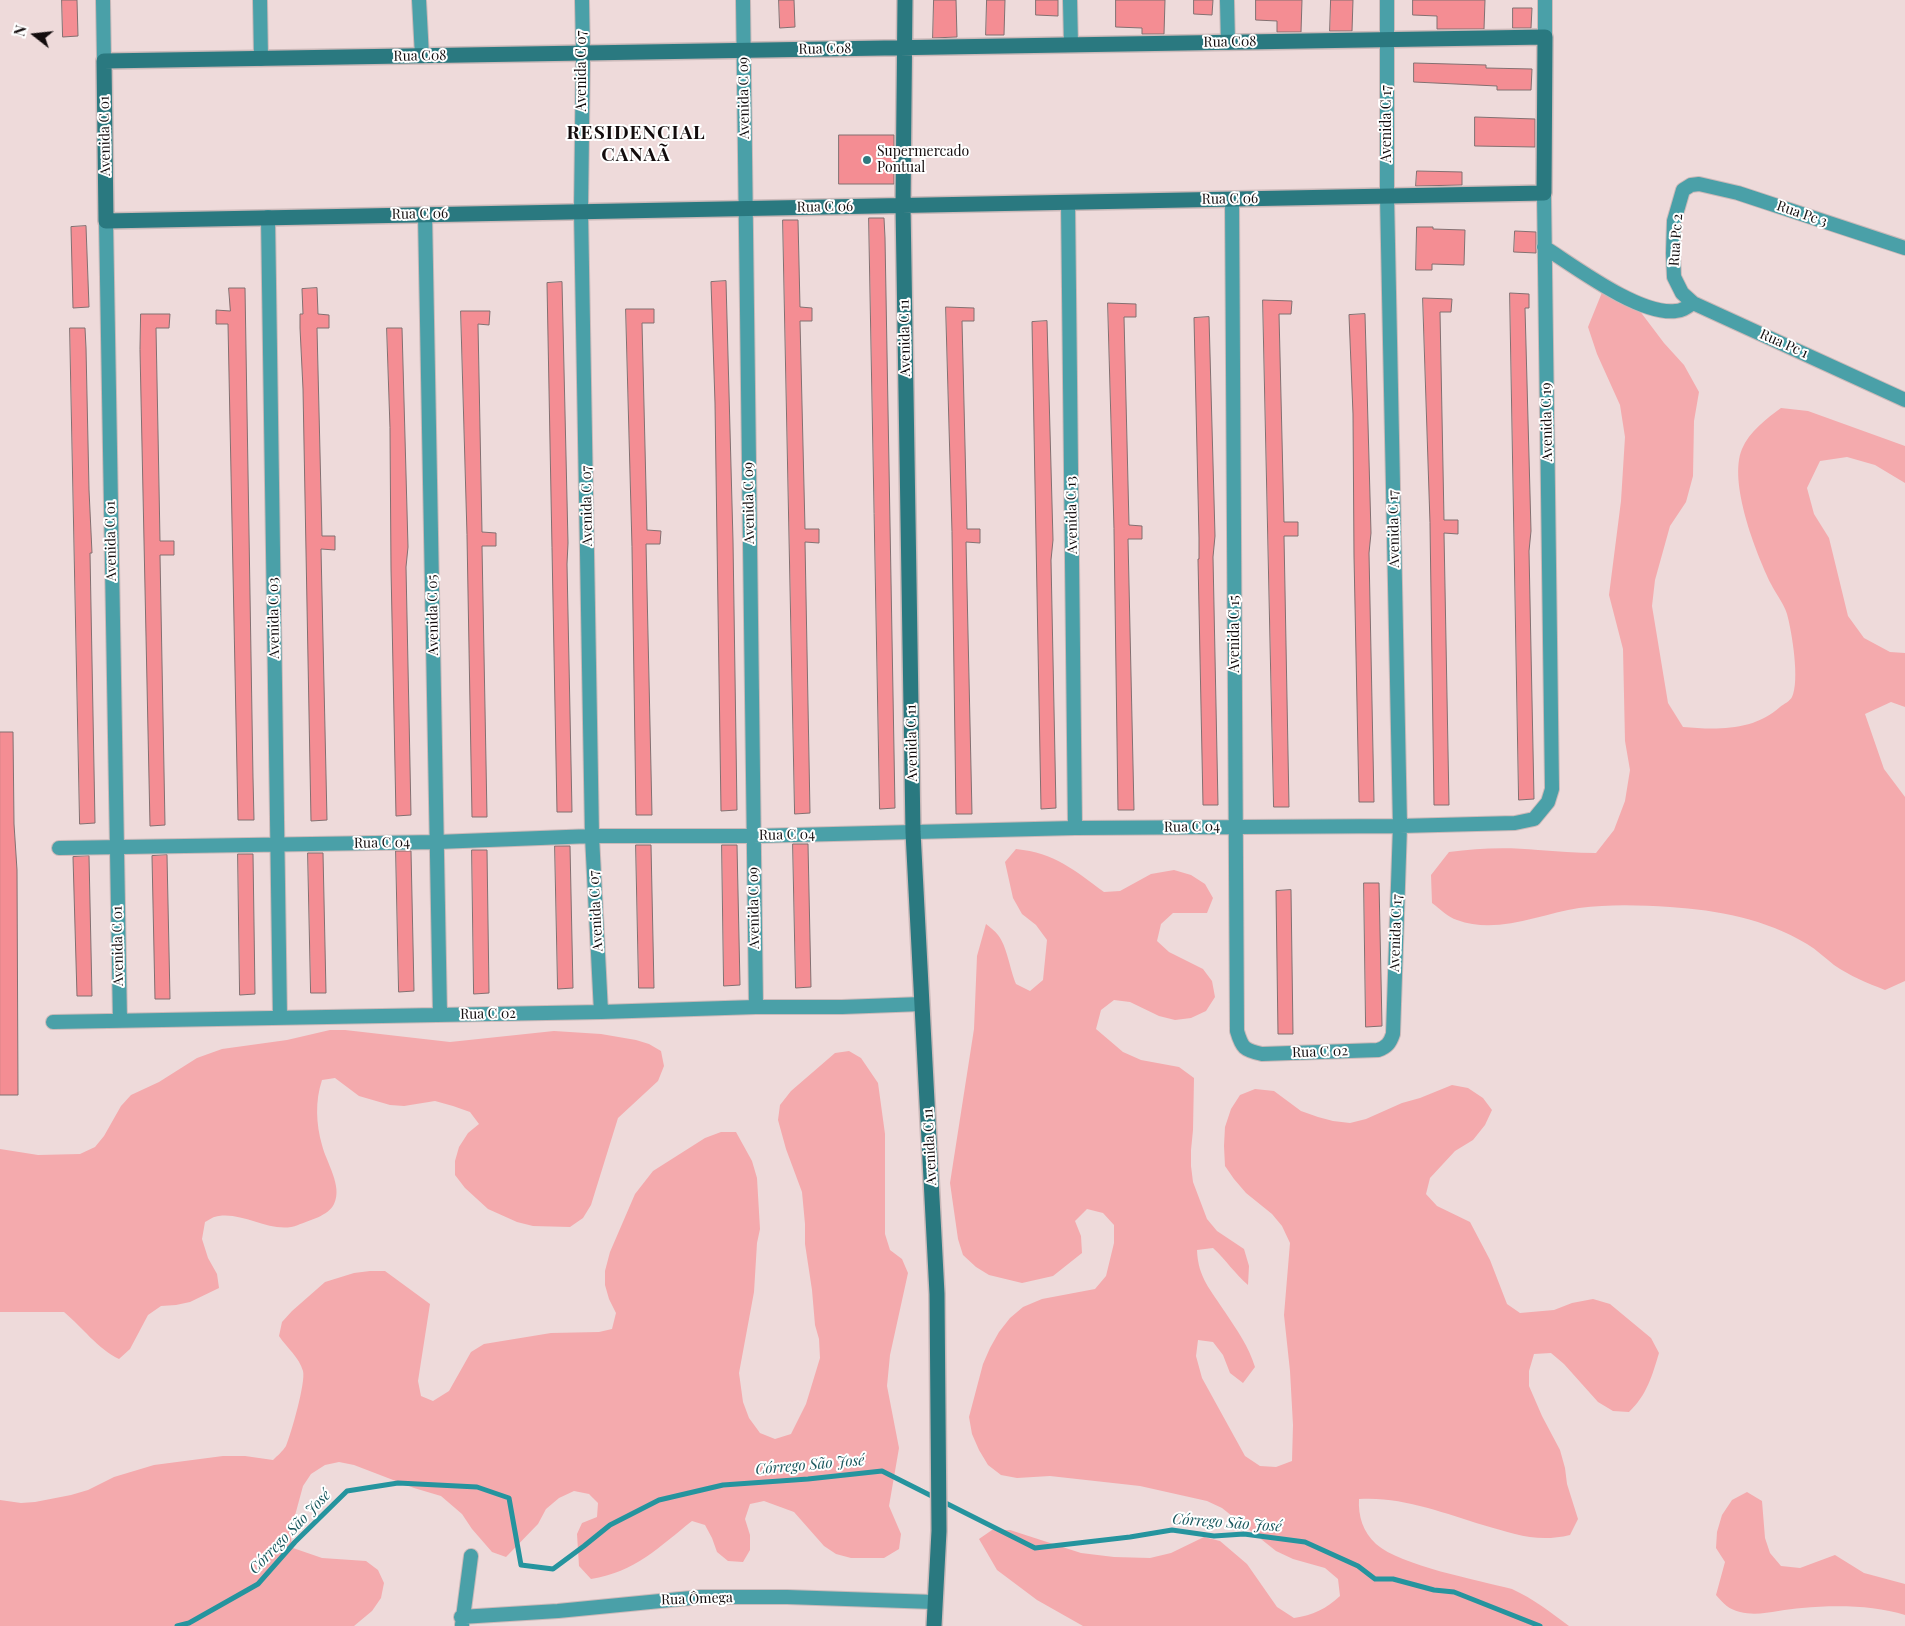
<!DOCTYPE html>
<meta charset="utf-8">
<style>
body{margin:0}
#map{position:relative;width:1905px;height:1626px;overflow:hidden;background:#eedada;font-family:"Playfair Display",serif}
canvas{display:block}
.north{position:absolute;left:10px;top:10px;width:50px;height:50px;-webkit-text-stroke:4px #fff;paint-order:stroke;rotate:286deg;font-size:14px;font-weight:700;line-height:20px;text-align:center;color:#130c0d}
.north::after{content:'';display:block;margin:auto;width:18px;height:22px;background:#130c0d;clip-path:polygon(50% 0,100% 100%,50% 72%,0 100%)}
</style>
<div id="map">
<canvas width="1905" height="1626"></canvas>
<div class="north">N</div>
</div>
<script>
const ctx = document.querySelector('canvas').getContext('2d');
ctx.lineJoin = 'round';
function fill(path, color) { ctx.fillStyle = color; ctx.fill(path, 'evenodd'); }
function stroke(path, color, width, dash) { ctx.strokeStyle = color; ctx.lineWidth = width; ctx.lineCap = dash ? 'butt' : 'round'; ctx.setLineDash(dash || []); ctx.stroke(path); }
function drawText(font, color, halo, rows, align = 'center') {
  ctx.font = font + ' "Playfair Display",serif'; ctx.lineWidth = 4; ctx.setLineDash([]); ctx.textBaseline = 'middle'; ctx.strokeStyle = halo; ctx.fillStyle = color; for (const [text, x, y, turn = 0] of rows) {
    ctx.save(); ctx.translate(x, y); ctx.rotate((+turn || 0) * Math.PI / 180); ctx.textAlign = isNaN(turn) ? turn : align; if (halo) ctx.strokeText(text, 0, 0); ctx.fillText(text, 0, 0); ctx.restore();
  }
}
fill(new Path2D(`
 M 1603,290 L 1630,298 L 1664,343 L 1684,365 L 1699,392 L 1694,421 L 1693,476 L 1686,502 L 1670,526 L 1655,580 L 1652,606 L 1668,703 L 1683,727 C 1716,730 1754,731 1780,707 C 1784,704 1790,701 1792,697 C 1800,681 1792,632 1787,614 C 1784,604 1776,594 1771,584 C 1756,553 1728,482 1742,449 C 1749,432 1767,418 1781,408 L 1808,411 L 1905,446 L 1905,483 L 1875,465 L 1847,457 L 1820,461 L 1807,488 L 1814,514 L 1829,538 L 1848,616 L 1864,638 L 1890,652 L 1905,653 L 1905,707 L 1891,702 L 1865,714 L 1884,769 L 1905,797 L 1905,981 L 1885,990 C 1867,983 1850,976 1834,965 C 1825,958 1817,950 1807,944 C 1765,919 1718,910 1670,907 C 1640,905 1609,904 1579,908 C 1540,914 1497,935 1457,920 C 1448,917 1440,909 1432,903 L 1431,875 L 1449,852 C 1478,848 1508,847 1538,850 C 1557,851 1576,853 1596,853 L 1614,830 L 1625,801 L 1630,770 L 1625,741 L 1623,649 L 1609,595 L 1621,501 L 1625,437 L 1620,405 L 1597,354 L 1588,327 Z
 M 1016,849 C 1055,853 1074,870 1104,892 L 1120,891 L 1151,874 L 1174,870 L 1191,875 L 1205,884 L 1213,898 L 1207,913 L 1173,913 L 1161,924 L 1157,941 L 1169,952 L 1203,969 L 1212,981 L 1215,997 L 1206,1011 L 1191,1018 L 1175,1020 L 1159,1016 L 1130,1002 L 1114,1000 L 1101,1010 L 1096,1029 L 1123,1052 L 1141,1060 L 1179,1067 L 1194,1078 L 1193,1130 L 1191,1150 L 1191,1166 L 1193,1182 L 1207,1219 L 1217,1231 L 1244,1249 L 1249,1266 L 1248,1285 C 1235,1274 1226,1260 1213,1248 L 1197,1250 C 1198,1278 1211,1290 1225,1312 C 1237,1330 1249,1347 1255,1367 L 1243,1383 L 1230,1373 L 1223,1355 L 1213,1342 L 1198,1340 L 1196,1356 L 1202,1378 L 1245,1456 L 1260,1466 L 1276,1467 L 1292,1461 L 1293,1425 L 1290,1371 L 1284,1315 L 1290,1243 L 1282,1226 L 1272,1214 L 1246,1193 L 1234,1179 L 1225,1166 L 1224,1146 L 1225,1127 L 1231,1109 L 1240,1095 L 1255,1089 L 1274,1091 L 1301,1111 L 1318,1117 L 1333,1121 L 1350,1123 L 1366,1119 L 1402,1103 L 1420,1098 L 1452,1085 L 1468,1088 L 1483,1098 L 1492,1110 L 1485,1125 L 1473,1140 L 1455,1151 L 1430,1178 L 1426,1194 L 1437,1206 L 1470,1222 L 1490,1260 L 1507,1304 L 1520,1313 L 1554,1310 L 1572,1303 L 1593,1299 L 1610,1304 L 1651,1338 L 1659,1353 C 1652,1376 1647,1395 1629,1412 L 1613,1411 L 1598,1402 L 1564,1364 L 1551,1353 L 1534,1354 L 1529,1371 L 1529,1386 L 1542,1416 L 1560,1450 L 1565,1468 L 1567,1484 L 1578,1519 L 1570,1535 C 1537,1543 1515,1534 1483,1525 C 1444,1513 1401,1496 1359,1499 C 1358,1516 1363,1532 1376,1544 C 1401,1566 1478,1580 1512,1589 C 1534,1599 1550,1612 1569,1626 L 1083,1626 L 1037,1600 L 997,1570 L 979,1539 L 992,1530 L 1010,1530 L 1081,1553 L 1114,1557 L 1150,1558 L 1171,1553 L 1204,1537 L 1220,1541 L 1247,1564 L 1277,1607 L 1294,1618 C 1313,1615 1326,1609 1340,1596 L 1338,1579 L 1325,1568 L 1293,1559 L 1276,1551 L 1222,1508 L 1207,1501 L 1140,1486 L 1050,1476 L 1017,1478 L 1001,1475 L 988,1465 L 979,1450 L 972,1434 L 969,1417 L 983,1364 L 990,1348 L 999,1332 L 1010,1318 L 1023,1307 L 1042,1299 L 1095,1289 L 1106,1276 L 1114,1243 L 1114,1225 L 1103,1213 L 1087,1209 L 1075,1221 L 1081,1236 L 1082,1253 L 1053,1276 L 1022,1283 L 989,1275 L 976,1267 L 963,1255 L 958,1239 L 950,1183 L 974,1029 L 977,956 L 986,924 C 990,927 995,931 998,935 C 1007,946 1010,970 1016,984 L 1030,991 L 1043,980 L 1047,940 L 1036,925 L 1022,914 L 1013,898 L 1005,862 Z
 M 330,1030 L 345,1030 L 450,1042 L 554,1031 L 601,1034 L 636,1040 L 649,1044 L 661,1051 L 664,1066 L 658,1081 L 618,1118 L 591,1205 L 583,1218 L 570,1227 L 533,1226 L 517,1222 L 488,1209 L 465,1188 L 455,1175 L 455,1161 L 459,1147 L 468,1133 L 479,1124 L 470,1112 L 453,1106 L 435,1101 L 404,1106 L 390,1105 L 359,1096 L 335,1078 L 322,1080 C 315,1101 316,1124 322,1145 C 326,1162 343,1186 334,1204 C 328,1216 310,1220 298,1225 C 273,1235 245,1212 219,1216 C 214,1216 209,1220 205,1222 L 202,1239 L 208,1258 L 217,1274 L 219,1288 L 190,1302 L 176,1305 L 161,1306 L 148,1315 L 130,1349 L 119,1359 C 98,1349 82,1327 64,1312 L 0,1312 L 0,1149 L 38,1155 L 80,1154 L 95,1147 L 104,1136 L 121,1106 L 131,1095 L 159,1082 L 197,1058 L 222,1049 L 287,1040 Z
 M 849,1051 L 861,1058 L 878,1083 L 885,1134 L 885,1234 L 890,1250 L 902,1259 L 908,1273 L 890,1355 L 887,1386 L 899,1448 L 889,1506 L 901,1534 L 899,1549 L 884,1558 L 851,1558 L 836,1554 L 824,1546 L 794,1512 L 764,1501 L 750,1504 L 745,1519 L 750,1535 L 750,1550 L 743,1562 L 728,1561 L 717,1552 L 712,1538 L 705,1525 L 692,1521 C 659,1547 635,1572 591,1579 L 579,1566 L 577,1534 L 582,1523 L 597,1517 L 598,1503 L 589,1494 L 574,1491 L 559,1498 L 546,1509 L 538,1524 L 506,1557 L 492,1552 L 472,1529 L 462,1514 L 441,1496 L 414,1488 L 354,1465 L 339,1462 L 325,1465 L 311,1474 L 303,1486 L 290,1534 L 293,1548 L 322,1558 L 366,1561 L 378,1570 L 384,1583 L 381,1598 L 372,1611 L 354,1626 L 0,1626 L 0,1500 L 21,1503 L 35,1502 L 71,1495 L 88,1490 L 114,1477 L 154,1465 L 223,1456 L 245,1456 L 273,1460 C 277,1456 283,1451 286,1446 C 291,1434 306,1382 303,1371 C 299,1357 287,1348 279,1336 L 282,1322 L 292,1311 L 325,1282 L 354,1273 L 370,1271 L 385,1271 L 430,1304 L 418,1381 L 421,1396 L 433,1401 L 449,1391 L 471,1352 L 484,1344 L 551,1333 L 599,1332 L 612,1329 L 616,1313 L 609,1299 L 605,1285 L 605,1271 L 610,1252 L 635,1194 L 653,1171 L 705,1138 L 721,1132 L 736,1132 L 752,1161 L 757,1178 L 760,1229 L 757,1243 L 754,1292 L 739,1373 L 743,1402 L 749,1418 L 760,1433 L 775,1439 L 791,1434 L 806,1404 L 820,1358 L 819,1339 L 815,1325 L 812,1290 L 805,1244 L 805,1224 L 802,1192 L 786,1149 L 778,1120 L 780,1105 L 791,1091 L 835,1053 Z
 M 1747,1492 L 1762,1501 L 1765,1538 L 1770,1553 L 1781,1566 L 1800,1568 L 1835,1555 L 1864,1573 L 1905,1584 L 1905,1615 C 1874,1605 1834,1605 1802,1608 C 1782,1609 1760,1617 1740,1612 C 1728,1609 1724,1604 1716,1595 L 1725,1562 L 1716,1548 L 1717,1532 L 1722,1515 L 1732,1500 Z`), '#f4aaad');
stroke(new Path2D(`
 M 177,1626 L 189,1623 L 258,1584 L 295,1542 L 347,1491 L 398,1483 L 477,1487 L 509,1498 L 521,1565 L 553,1569 L 584,1546 L 610,1525 L 659,1500 L 723,1485 L 808,1479 L 882,1471 L 1035,1548 L 1130,1537 L 1172,1530 L 1214,1536 L 1244,1534 L 1305,1542 L 1358,1566 L 1375,1579 L 1393,1579 L 1434,1590 L 1454,1592 L 1540,1626`), '#25949e', 5);
const building = new Path2D(`
 M 62,0 L 77,0 L 78,36 L 63,37 Z
 M 779,0 L 794,0 L 795,27 L 780,28 Z
 M 934,0 L 956,0 L 957,37 L 933,38 Z
 M 987,0 L 1005,0 L 1004,35 L 986,35 Z
 M 1036,0 L 1058,0 L 1058,16 L 1036,15 Z
 M 1116,0 L 1165,0 L 1164,34 L 1142,34 L 1142,28 L 1116,27 Z
 M 1194,0 L 1213,0 L 1212,15 L 1194,14 Z
 M 1256,0 L 1302,0 L 1301,32 L 1277,32 L 1277,21 L 1256,20 Z
 M 1331,0 L 1353,0 L 1352,31 L 1330,31 Z
 M 1413,0 L 1485,0 L 1484,29 L 1437,29 L 1437,16 L 1413,15 Z
 M 1513,8 L 1532,8 L 1531,28 L 1513,28 Z
 M 1414,63 L 1486,65 L 1486,68 L 1532,69 L 1531,90 L 1497,90 L 1497,86 L 1414,82 Z
 M 1475,117 L 1535,119 L 1535,147 L 1475,146 Z
 M 839,135 L 894,135 L 894,184 L 839,184 Z
 M 1417,171 L 1462,172 L 1462,185 L 1416,186 Z
 M 869,218 L 884,218 L 885,238 L 895,808 L 880,809 Z
 M 783,220 L 798,220 L 800,307 L 812,308 L 812,321 L 800,321 L 805,529 L 819,529 L 819,543 L 805,542 L 810,813 L 795,814 Z
 M 86,226 L 89,307 L 73,308 L 71,227 Z
 M 1417,227 L 1433,227 L 1433,229 L 1465,230 L 1464,265 L 1432,264 L 1432,270 L 1416,270 Z
 M 1515,231 L 1536,232 L 1536,253 L 1514,252 Z
 M 726,281 L 733,541 L 737,810 L 721,811 L 715,403 L 711,282 Z
 M 562,282 L 568,543 L 567,564 L 572,812 L 557,812 L 547,283 Z
 M 229,288 L 245,288 L 253,778 L 254,820 L 238,820 L 228,324 L 216,324 L 216,310 L 230,311 Z
 M 317,288 L 318,314 L 329,315 L 329,328 L 317,328 L 322,536 L 335,536 L 335,550 L 321,549 L 327,820 L 311,821 L 303,389 L 300,328 L 300,314 L 303,314 L 302,289 Z
 M 1510,293 L 1529,294 L 1529,308 L 1525,308 L 1531,531 L 1529,551 L 1534,799 L 1519,800 Z
 M 1423,298 L 1452,299 L 1451,312 L 1440,312 L 1444,520 L 1458,520 L 1458,534 L 1444,533 L 1449,805 L 1434,805 L 1430,523 Z
 M 1263,300 L 1292,301 L 1291,314 L 1279,314 L 1284,522 L 1298,522 L 1298,536 L 1284,536 L 1289,807 L 1274,807 Z
 M 1108,303 L 1136,304 L 1136,317 L 1124,317 L 1129,525 L 1142,526 L 1142,539 L 1128,539 L 1134,810 L 1118,810 L 1114,529 Z
 M 946,307 L 974,308 L 974,321 L 962,321 L 967,529 L 980,529 L 980,543 L 966,542 L 972,814 L 956,814 L 952,532 Z
 M 626,309 L 654,309 L 654,323 L 642,323 L 647,530 L 661,531 L 660,544 L 646,544 L 652,815 L 636,815 L 632,547 Z
 M 461,311 L 490,311 L 489,325 L 478,324 L 482,532 L 496,533 L 496,546 L 482,546 L 487,817 L 472,817 L 467,535 Z
 M 141,314 L 170,314 L 169,328 L 156,328 L 158,432 L 160,541 L 174,541 L 174,555 L 160,555 L 165,825 L 150,826 L 140,350 Z
 M 1365,314 L 1371,533 L 1369,553 L 1374,802 L 1359,802 L 1354,556 L 1353,414 L 1349,315 Z
 M 1209,317 L 1215,536 L 1213,557 L 1218,805 L 1203,805 L 1198,559 L 1199,559 L 1199,538 L 1194,318 Z
 M 1047,321 L 1053,540 L 1051,560 L 1056,808 L 1041,809 L 1032,322 Z
 M 70,328 L 85,328 L 86,348 L 89,490 L 92,553 L 90,553 L 95,823 L 80,824 Z
 M 387,328 L 402,328 L 408,547 L 406,567 L 411,815 L 396,816 L 391,569 L 390,428 Z
 M 0,732 L 13,732 L 14,824 L 17,870 L 18,1095 L 0,1095 Z
 M 793,844 L 808,844 L 811,987 L 796,988 Z
 M 636,845 L 651,845 L 654,988 L 639,988 Z
 M 722,845 L 737,845 L 740,985 L 724,986 Z
 M 555,846 L 570,846 L 573,988 L 558,989 Z
 M 472,850 L 487,850 L 489,993 L 474,994 Z
 M 396,851 L 411,851 L 414,991 L 399,992 Z
 M 308,853 L 323,853 L 326,993 L 311,993 Z
 M 238,854 L 253,854 L 255,994 L 240,995 Z
 M 167,855 L 170,999 L 155,999 L 152,856 Z
 M 89,856 L 92,996 L 77,996 L 73,857 Z
 M 1364,883 L 1379,883 L 1382,1026 L 1366,1027 Z
 M 1291,890 L 1293,1034 L 1278,1034 L 1276,891 Z`);
fill(building, '#f48d93');
stroke(building, '#827071', 1);
const street = new Path2D(`
 M 103,0 L 104,61
 M 260,0 L 261,59
 M 419,0 L 422,56
 M 582,0 L 583,53 L 581,211 L 592,836 L 601,1012
 M 743,0 L 756,1007
 M 1070,0 L 1071,45
 M 1227,0 L 1228,43
 M 1545,0 L 1545,37
 M 1232,199 L 1237,1031 C 1242,1048 1244,1050 1262,1054 L 1378,1050 C 1387,1047 1390,1043 1393,1034 L 1400,826 L 1387,196 L 1387,0
 M 1068,202 L 1075,828
 M 425,214 L 440,1015
 M 268,217 L 280,1018
 M 106,221 L 120,1021
 M 1544,247 C 1574,266 1640,316 1676,311 C 1682,311 1687,307 1693,303
 M 1905,248 L 1738,193 L 1699,184 L 1691,185 L 1683,190 L 1674,221 L 1673,253 L 1674,277 L 1682,293 L 1693,303 L 1905,400
 M 59,848 L 437,842 L 592,836 L 753,836 L 1075,828 L 1400,826 L 1515,823 L 1534,819 L 1548,802 L 1552,789 L 1544,193
 M 53,1022 L 601,1012 L 756,1007 L 842,1007 L 922,1004
 M 461,1617 L 558,1611 L 701,1597 L 787,1597 L 934,1602
 M 462,1625 L 471,1556`);
const secondary = new Path2D(`
 M 905,0 L 903,205 L 913,832 L 937,1294 L 939,1531 L 934,1626
 M 1545,37 L 1544,193 L 106,221 L 104,61 Z`);
stroke(street, '#cbb9b9', 16);
stroke(secondary, '#cbb9b9', 18);
stroke(street, '#4aa0a8', 14);
stroke(secondary, '#2a7980', 15);
for (const [x, y, r, color] of [
 [867,160,5,"#30797f"]
]) { const dot = new Path2D(); dot.arc(x, y, r, 0, 2 * Math.PI); ctx.fillStyle = color; ctx.fill(dot); stroke(dot, '#fff', 2); }
drawText('14px', '#130c0d', '#fff', [
 ["Rua C08",1230,42,-1],
 ["Rua C08",825,49,-1],
 ["Rua C08",420,56,-1],
 ["Avenida C 07",582,71,-90],
 ["Avenida C 09",744,98,-91],
 ["Avenida C 17",1387,124,-90],
 ["Avenida C 01",105,136,-91],
 ["Rua C 06",1230,199,-1],
 ["Rua C 06",825,207,-1],
 ["Rua C 06",420,214,-1],
 ["Rua Pc 3",1802,214,19],
 ["Rua Pc 2",1676,240,-86],
 ["Avenida C 11",905,338,-91],
 ["Rua Pc 1",1784,344,24],
 ["Avenida C 19",1547,422,-91],
 ["Avenida C 09",749,503,-91],
 ["Avenida C 07",587,506,-91],
 ["Avenida C 13",1072,515,-91],
 ["Avenida C 17",1394,529,-91],
 ["Avenida C 01",111,541,-91],
 ["Avenida C 05",433,615,-91],
 ["Avenida C 03",274,618,-91],
 ["Avenida C 15",1235,634,-90],
 ["Avenida C 11",912,743,-91],
 ["Rua C 04",1192,827,-1],
 ["Rua C 04",787,835,-1],
 ["Rua C 04",382,843,-1],
 ["Avenida C 09",754,908,-91],
 ["Avenida C 07",596,911,-93],
 ["Avenida C 17",1396,933,-88],
 ["Avenida C 01",118,946,-91],
 ["Rua C 02",488,1014,-1],
 ["Rua C 02",1320,1052,-2],
 ["Avenida C 11",930,1147,-93],
 ["Rua Ômega",697,1599,-2]
]);
drawText('14px', '#130c0d', '#fff', [
 ["Supermercado",877,152],
 ["Pontual",877,168]
], 'left');
drawText('italic 15px', '#1a585e', '#fff', [
 ["Córrego São José",810,1465,-5],
 ["Córrego São José",1227,1523,4],
 ["Córrego São José",290,1532,-46]
]);
ctx.letterSpacing = '1px';
drawText('bold 19px', '#130c0d', '#fff', [
 ["RESIDENCIAL",636,133],
 ["CANAÃ",636,155]
]);
ctx.letterSpacing = '0px';
</script>
